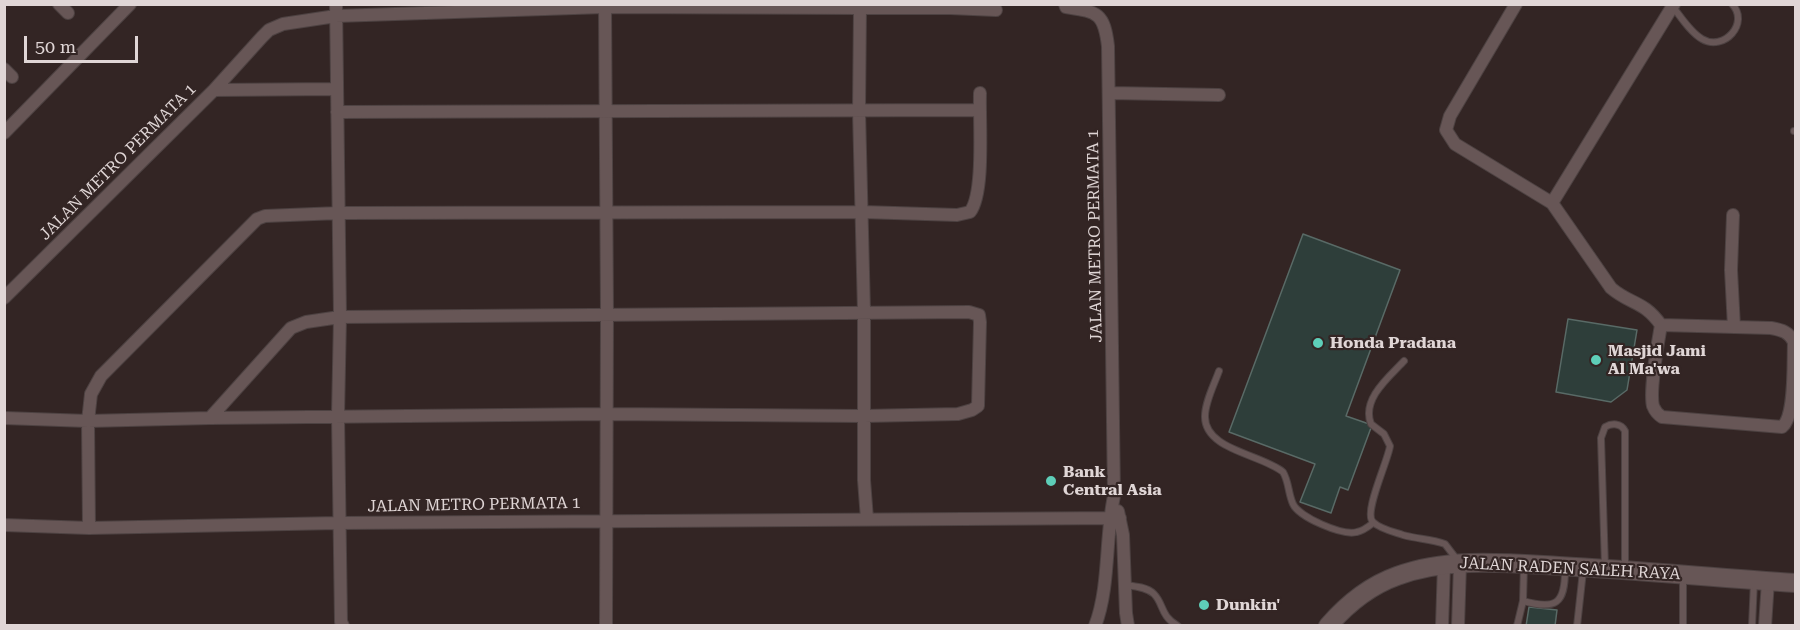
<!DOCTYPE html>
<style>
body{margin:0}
#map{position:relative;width:1800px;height:630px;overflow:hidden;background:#332524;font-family:"Roboto Serif",serif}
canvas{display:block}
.frame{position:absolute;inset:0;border:6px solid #e0d6d6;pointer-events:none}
.scale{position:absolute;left:24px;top:36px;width:114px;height:27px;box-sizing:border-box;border:3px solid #e0d6d6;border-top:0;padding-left:8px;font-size:18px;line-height:21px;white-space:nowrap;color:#e0d6d6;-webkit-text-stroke:4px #332524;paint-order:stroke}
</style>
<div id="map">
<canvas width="1800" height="630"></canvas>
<div class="frame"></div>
<div class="scale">50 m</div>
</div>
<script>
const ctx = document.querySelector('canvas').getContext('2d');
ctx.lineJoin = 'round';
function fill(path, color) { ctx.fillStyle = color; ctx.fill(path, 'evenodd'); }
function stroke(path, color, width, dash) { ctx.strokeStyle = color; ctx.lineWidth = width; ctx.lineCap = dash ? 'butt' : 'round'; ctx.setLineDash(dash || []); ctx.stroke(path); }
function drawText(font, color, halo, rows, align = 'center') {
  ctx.font = font + ' "Roboto Serif",serif'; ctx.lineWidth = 4.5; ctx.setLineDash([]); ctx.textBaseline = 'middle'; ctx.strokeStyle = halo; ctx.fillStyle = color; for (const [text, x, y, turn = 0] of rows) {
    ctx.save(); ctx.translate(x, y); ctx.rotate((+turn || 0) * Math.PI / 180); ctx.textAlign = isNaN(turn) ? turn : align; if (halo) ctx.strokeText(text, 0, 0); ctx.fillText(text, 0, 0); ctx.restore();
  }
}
const building = new Path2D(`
 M 1303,234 L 1400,270 L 1346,416 L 1372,425 L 1348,490 L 1340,487 L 1331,513 L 1300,502 L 1315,464 L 1229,432 Z
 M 1568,319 L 1637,330 L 1627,390 L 1611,402 L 1556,392 Z
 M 1529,607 L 1557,610 L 1555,626 L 1526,626 Z`);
fill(building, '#2e3e3a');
stroke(building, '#596a66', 1.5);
const lane = new Path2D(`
 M 1673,7 C 1681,17 1690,32 1702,39 C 1724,52 1750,23 1732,4
 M 1794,131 L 1796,131
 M 1404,361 C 1390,376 1361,399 1371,424 L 1384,434 L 1390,446 C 1388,461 1363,513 1373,522 C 1380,529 1394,532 1403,535 C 1417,539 1431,539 1445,544 L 1458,561
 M 1219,371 C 1214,385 1205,402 1205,416 C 1204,450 1261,454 1283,472 C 1289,482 1288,493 1293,504 C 1299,517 1342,536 1357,532 C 1363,531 1368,527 1373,523
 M 1524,565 L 1523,601 C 1556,610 1565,604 1565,570
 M 1605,567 L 1601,438 L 1605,427 C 1612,423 1621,423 1625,431 L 1625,569
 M 1125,585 C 1134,586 1147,587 1154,594 C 1164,604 1160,616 1178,626
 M 1517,626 L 1523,601
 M 1577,626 L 1583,571
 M 1683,626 L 1683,578
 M 1752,626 L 1754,581`);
const street = new Path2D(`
 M 59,4 L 68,13
 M 336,4 L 340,317 L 338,416 L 341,622 L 343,626
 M 605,4 L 607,314 L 606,626
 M 860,4 L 860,8 L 950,8 L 996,10
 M 1065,4 L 1066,7 C 1097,12 1104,12 1108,46 L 1114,496 C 1105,538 1110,587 1095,626
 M 1516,4 L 1450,116 L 1446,130 L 1455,144 L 1552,203 L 1611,288 C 1631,305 1643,300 1661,325 L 1771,328 C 1782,330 1789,332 1794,342 C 1793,361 1796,416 1782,427 L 1662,417 C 1657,414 1655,411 1653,406 C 1649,390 1658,343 1661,325
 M 4,69 L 12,77
 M 214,90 L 336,89
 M 1110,93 L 1219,95
 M 337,112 L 979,110
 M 4,133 L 130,4
 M 1552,203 L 1674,4
 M 1733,215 L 1731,270 L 1734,327
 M 4,298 L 214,90 L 262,37 L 269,30 L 283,24 L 336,16 L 604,7 L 860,8 L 859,111 L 864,312 L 864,480 L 867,519
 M 4,418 L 88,421 L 210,418 L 606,414 L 864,416 L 958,414 L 972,410 L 978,406 L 980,322 L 979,315 L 969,312 L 340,317 L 306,322 L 291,328 L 210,418
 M 1118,511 L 1123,535 L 1126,613 L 1128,626
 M 4,525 L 89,528 L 338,523 L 1120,518
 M 89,528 L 88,421 L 91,394 L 101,376 L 257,219 L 265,216 L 339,213 L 863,212 L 957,215 L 970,212 C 985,193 979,120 980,93
 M 1442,626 L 1444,564
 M 1458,626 L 1460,564
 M 1765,626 L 1768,581`);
const secondary = new Path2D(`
 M 1328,626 C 1348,603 1369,586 1397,576 C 1448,557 1506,563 1559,566 C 1638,570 1717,578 1796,583`);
stroke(lane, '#4d4242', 8);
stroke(street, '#4d4242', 14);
stroke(secondary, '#4d4242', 20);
stroke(lane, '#675656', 6);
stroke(street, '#675656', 12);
stroke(secondary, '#675656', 18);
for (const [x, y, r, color] of [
 [1318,343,6,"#5eceb8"],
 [1596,360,6,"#5eceb8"],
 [1051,481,6,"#5eceb8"],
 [1204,605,6,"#5eceb8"]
]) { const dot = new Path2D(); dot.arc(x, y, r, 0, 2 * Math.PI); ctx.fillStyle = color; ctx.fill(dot); stroke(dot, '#332524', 2); }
drawText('16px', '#e0d6d6', '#332524', [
 ["JALAN METRO PERMATA 1",118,162,-45],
 ["JALAN METRO PERMATA 1",1095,236,-91],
 ["JALAN METRO PERMATA 1",474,505,-1],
 ["JALAN RADEN SALEH RAYA",1570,569,3]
]);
drawText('bold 16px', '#e0d6d6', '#332524', [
 ["Honda Pradana",1330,343],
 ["Masjid Jami",1608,351],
 ["Al Ma'wa",1608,369],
 ["Bank",1063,472],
 ["Central Asia",1063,490],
 ["Dunkin'",1216,605]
], 'left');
</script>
